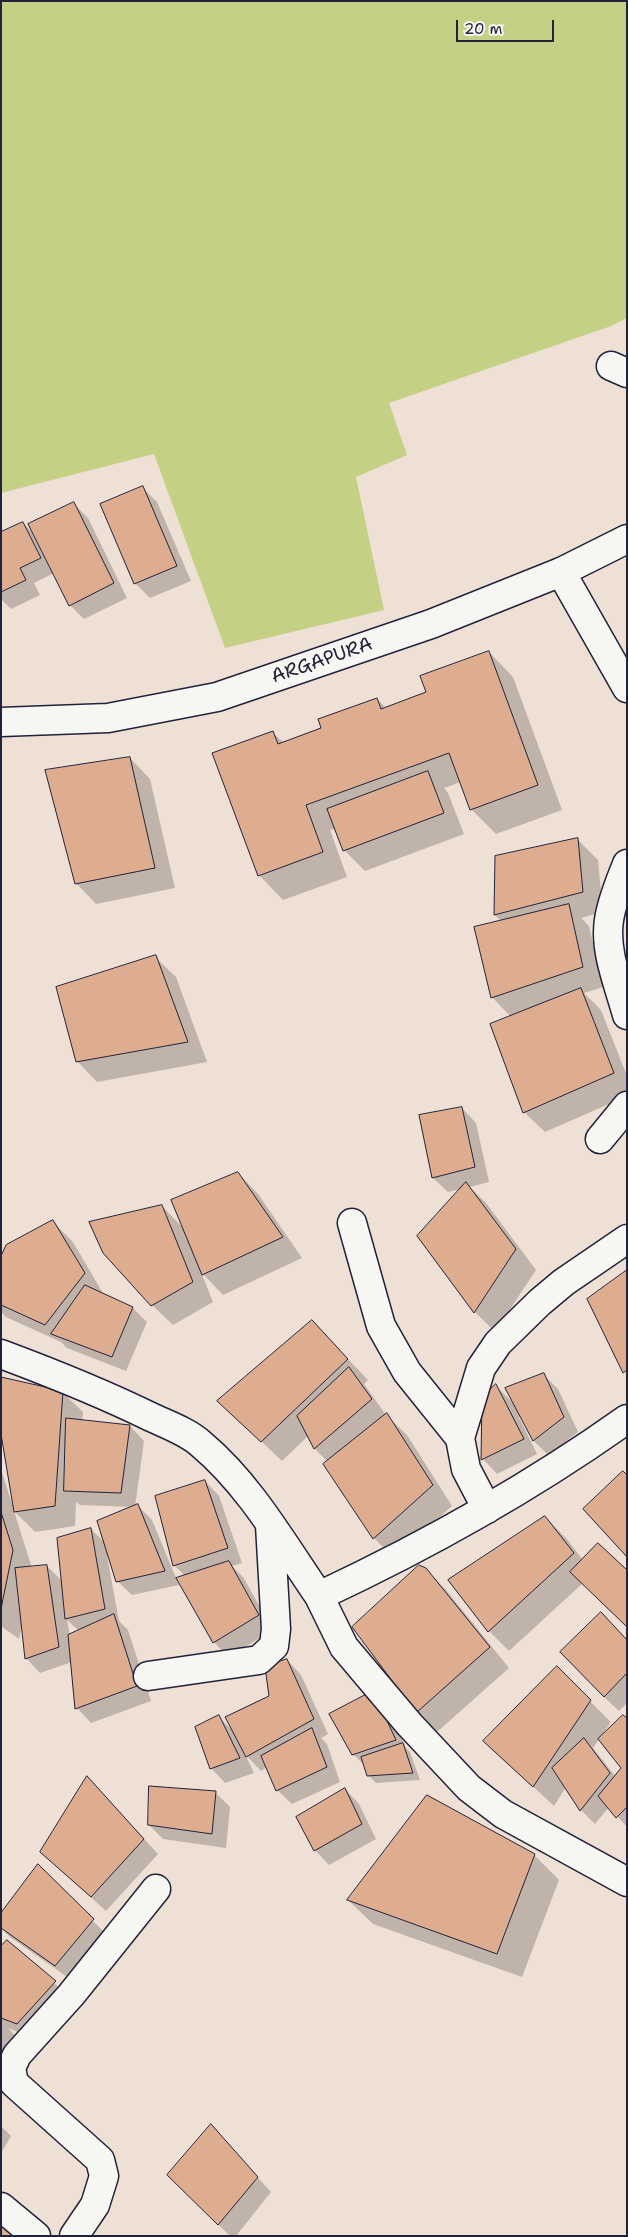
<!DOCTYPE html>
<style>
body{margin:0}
#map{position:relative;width:628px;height:2237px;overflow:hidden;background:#efe0d5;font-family:"Shantell Sans",sans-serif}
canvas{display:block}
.frame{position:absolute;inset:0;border:2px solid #22223b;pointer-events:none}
.scale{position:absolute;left:456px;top:20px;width:98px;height:22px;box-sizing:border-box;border:2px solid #22223b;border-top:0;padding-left:6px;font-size:15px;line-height:18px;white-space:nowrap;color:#22223b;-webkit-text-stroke:4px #f6f6f2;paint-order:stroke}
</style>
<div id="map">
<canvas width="628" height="2237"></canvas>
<div class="frame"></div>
<div class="scale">20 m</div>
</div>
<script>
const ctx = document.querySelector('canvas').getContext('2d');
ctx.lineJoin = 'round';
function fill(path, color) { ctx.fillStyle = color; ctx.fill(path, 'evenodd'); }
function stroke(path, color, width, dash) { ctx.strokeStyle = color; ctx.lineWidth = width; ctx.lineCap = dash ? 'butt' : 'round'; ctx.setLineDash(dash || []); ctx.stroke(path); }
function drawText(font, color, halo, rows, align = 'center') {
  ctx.font = font + ' "Shantell Sans",sans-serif'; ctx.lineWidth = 4.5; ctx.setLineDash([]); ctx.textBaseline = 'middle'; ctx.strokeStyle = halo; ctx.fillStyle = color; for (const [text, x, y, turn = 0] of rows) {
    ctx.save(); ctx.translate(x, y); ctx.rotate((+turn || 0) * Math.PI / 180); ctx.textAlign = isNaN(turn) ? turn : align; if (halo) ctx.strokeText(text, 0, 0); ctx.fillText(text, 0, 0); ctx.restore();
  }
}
fill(new Path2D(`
 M 1,1 L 627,1 L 627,318 L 611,326 L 389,403 L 407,455 L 356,477 L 384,610 L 225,648 L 154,454 L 1,493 Z`), '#c4d084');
fill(new Path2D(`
 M 142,487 L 157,502 L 191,581 L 150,598 L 135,583 Z
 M 73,503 L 88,518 L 127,598 L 84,619 L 70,605 L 54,573 L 34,583 L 40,595 L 11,609 L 1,599 L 1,534 L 23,523 L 35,535 Z
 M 489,652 L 513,677 L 562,810 L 496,834 L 471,809 L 461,782 L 444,788 L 448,793 L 464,834 L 365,871 L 345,851 L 336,828 L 330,830 L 347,877 L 283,900 L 259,875 L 273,733 L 284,743 L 323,729 L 377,699 L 386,708 L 428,693 Z
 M 130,758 L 150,779 L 175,888 L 96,904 L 76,883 Z
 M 577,839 L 598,860 L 603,912 L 581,918 L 589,926 L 603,987 L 584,993 L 601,1010 L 627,1076 L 627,1096 L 545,1132 L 524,1112 L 511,1017 L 492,997 L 502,922 L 495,915 L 496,857 Z
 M 627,901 L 627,917 L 622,912 Z
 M 155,957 L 176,977 L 207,1062 L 97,1082 L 77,1061 Z
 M 462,1108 L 476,1123 L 489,1182 L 470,1187 L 486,1203 L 536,1270 L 495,1332 L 475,1312 L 418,1236 L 461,1189 L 448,1192 L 433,1178 L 421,1116 Z
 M 238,1173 L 258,1194 L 302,1258 L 223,1295 L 201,1272 L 213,1302 L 173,1325 L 152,1305 L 162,1206 L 184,1229 Z
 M 53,1222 L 73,1242 L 104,1295 L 133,1308 L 147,1322 L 126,1371 L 67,1348 L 61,1342 L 6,1317 L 1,1312 L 1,1259 Z
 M 312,1321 L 368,1380 L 364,1384 L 386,1415 L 407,1435 L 452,1506 L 394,1558 L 374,1538 L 328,1462 L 315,1449 L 308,1436 L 282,1461 L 219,1401 Z
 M 544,1375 L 558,1389 L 578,1432 L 548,1455 L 534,1441 L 521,1415 L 519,1417 L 537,1454 L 497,1474 L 483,1459 L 483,1398 L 496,1386 L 514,1404 Z
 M 62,1392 L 83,1412 L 82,1421 L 130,1426 L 144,1441 L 135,1507 L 138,1506 L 152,1520 L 179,1585 L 132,1595 L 117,1581 L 109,1555 L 107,1556 L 119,1621 L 128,1630 L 151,1701 L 91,1723 L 77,1708 L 72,1662 L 40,1673 L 26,1658 L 22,1626 L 19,1639 L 1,1626 L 1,1469 L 12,1504 L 14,1504 ZM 76,1502 L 80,1505 L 133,1507 L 106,1544 L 91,1529 L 62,1581 L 47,1566 L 32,1568 L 14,1511 L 35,1532 L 75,1526 ZM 67,1620 L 79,1631 L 70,1636 Z
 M 205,1481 L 219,1496 L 242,1563 L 232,1566 L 243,1577 L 273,1630 L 228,1657 L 214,1642 L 185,1576 L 174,1565 Z
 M 545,1517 L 566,1538 L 583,1560 L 583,1583 L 509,1651 L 489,1631 L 450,1580 Z
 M 425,1569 L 446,1590 L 509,1668 L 437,1732 L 417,1712 Z
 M 627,1641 L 627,1703 L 619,1711 L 604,1697 Z
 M 287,1660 L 301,1675 L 328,1734 L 321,1738 L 327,1744 L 340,1782 L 292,1804 L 277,1790 L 267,1767 L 261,1771 L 245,1754 L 254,1773 L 225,1783 L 211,1768 L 219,1717 L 233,1731 L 270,1696 Z
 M 557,1668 L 611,1722 L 593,1748 L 616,1777 L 623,1768 L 627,1720 L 627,1827 L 609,1807 L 595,1824 L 581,1810 L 566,1787 L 554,1806 L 484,1741 Z
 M 387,1707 L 406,1748 L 410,1752 L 420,1780 L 376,1783 L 368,1775 L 366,1767 L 353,1754 Z
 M 345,1789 L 359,1804 L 376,1839 L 329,1865 L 315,1850 Z
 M 101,1792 L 158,1854 L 106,1911 L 41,1852 Z
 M 216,1793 L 230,1807 L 226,1848 L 163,1839 L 149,1825 Z
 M 534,1855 L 559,1880 L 522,1977 L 373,1924 L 348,1900 Z
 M 38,1866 L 107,1935 L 70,1979 L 10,1937 L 1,1928 Z
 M 7,1942 L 70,1997 L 32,2038 L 8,2028 L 21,2042 L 1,2092 L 1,1948 Z
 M 1,2126 L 11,2136 L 1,2153 Z
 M 211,2126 L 271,2192 L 236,2236 L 230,2236 L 168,2175 Z`), '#0003');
const building = new Path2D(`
 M 143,486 L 177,566 L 134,584 L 100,504 Z
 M 74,502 L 114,583 L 69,606 L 28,524 Z
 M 23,522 L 41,558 L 20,568 L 26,580 L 1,592 L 1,532 Z
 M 489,651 L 538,785 L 470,810 L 449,753 L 306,805 L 323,852 L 258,876 L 212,753 L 273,731 L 278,744 L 321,728 L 318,719 L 377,698 L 381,709 L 426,692 L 420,676 Z
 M 130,757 L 155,868 L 75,884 L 45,770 Z
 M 428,771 L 444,813 L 343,851 L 327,809 Z
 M 578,838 L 583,892 L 494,915 L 495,856 Z
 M 569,904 L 583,967 L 491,998 L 474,927 Z
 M 156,955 L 188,1042 L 76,1062 L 56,987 Z
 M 581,988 L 614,1073 L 523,1113 L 490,1024 Z
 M 462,1107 L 475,1167 L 432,1178 L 419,1115 Z
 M 238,1172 L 283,1237 L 202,1275 L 171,1200 Z
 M 466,1182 L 516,1249 L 474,1313 L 417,1236 Z
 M 162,1205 L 193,1282 L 151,1306 L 103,1253 L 89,1222 Z
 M 53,1220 L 85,1273 L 45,1325 L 1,1305 L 1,1256 L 6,1245 Z
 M 627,1270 L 627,1370 L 623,1373 L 587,1299 Z
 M 85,1285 L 133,1307 L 112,1357 L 51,1334 Z
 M 312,1320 L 348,1359 L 261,1442 L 217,1401 Z
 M 349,1367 L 372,1399 L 314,1449 L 297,1416 Z
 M 544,1373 L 564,1417 L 533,1441 L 505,1388 Z
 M 1,1377 L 63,1391 L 55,1506 L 14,1512 L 1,1434 Z
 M 496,1384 L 524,1439 L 481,1460 L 482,1397 Z
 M 387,1413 L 433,1485 L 373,1539 L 323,1464 Z
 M 66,1418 L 130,1425 L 121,1493 L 64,1491 Z
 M 623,1471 L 627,1475 L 627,1557 L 583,1509 Z
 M 205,1480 L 228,1548 L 173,1566 L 155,1496 Z
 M 138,1504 L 165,1571 L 116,1582 L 97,1521 Z
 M 1,1512 L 13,1550 L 1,1609 Z
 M 545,1516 L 574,1553 L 488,1632 L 448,1580 Z
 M 91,1528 L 105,1609 L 65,1619 L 57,1538 Z
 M 598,1543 L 627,1570 L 627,1627 L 570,1572 Z
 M 229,1561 L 259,1615 L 213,1643 L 176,1578 Z
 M 47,1565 L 59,1647 L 25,1659 L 15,1568 Z
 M 419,1565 L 426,1568 L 490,1647 L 416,1713 L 352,1627 Z
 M 601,1612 L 627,1640 L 627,1673 L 604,1697 L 560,1652 Z
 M 114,1614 L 137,1686 L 75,1709 L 68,1635 Z
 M 287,1659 L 314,1719 L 246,1757 L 225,1717 L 269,1696 L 265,1667 Z
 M 557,1666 L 591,1700 L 533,1787 L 483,1741 Z
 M 373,1691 L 396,1740 L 352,1755 L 329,1714 Z
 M 219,1715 L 240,1758 L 210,1769 L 195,1727 Z
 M 623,1715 L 627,1718 L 627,1807 L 616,1818 L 598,1796 L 621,1768 L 598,1739 Z
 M 312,1728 L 327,1767 L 276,1791 L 261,1756 Z
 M 584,1738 L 610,1773 L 580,1811 L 552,1768 Z
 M 403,1743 L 413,1773 L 367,1776 L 361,1757 Z
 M 87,1776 L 144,1839 L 91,1897 L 40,1852 Z
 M 149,1786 L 216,1791 L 212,1834 L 148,1825 Z
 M 345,1788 L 362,1824 L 314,1851 L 296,1817 Z
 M 427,1795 L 535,1854 L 497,1954 L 347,1900 Z
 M 38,1864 L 94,1919 L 55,1966 L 1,1928 L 1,1913 Z
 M 7,1940 L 56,1981 L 17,2024 L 1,2018 L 1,1946 Z
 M 211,2124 L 258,2177 L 218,2225 L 167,2175 Z
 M 1,2219 L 22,2236 L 1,2236 Z`);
fill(building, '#dead90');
stroke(building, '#22223b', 1);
const minor = new Path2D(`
 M 611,366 L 627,373
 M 561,572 L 627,688
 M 627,864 C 620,882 612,900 609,920 C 604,951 619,985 627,1015
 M 600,1139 L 627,1106
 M 352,1223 L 381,1326 L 407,1372 L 460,1438
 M 1,1354 C 52,1373 102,1393 151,1417 C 168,1425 188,1432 201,1444 C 250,1485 283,1544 319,1596 C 426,1546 530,1488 627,1419
 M 487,1509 L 466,1469 L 460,1438 L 481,1368 L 498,1343 L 540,1302 L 564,1282 L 627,1239
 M 319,1596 L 344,1647 L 409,1724 L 469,1788 L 503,1814 L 627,1882
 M 148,1676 L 259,1660 L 274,1646 L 276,1629 L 270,1525
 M 1,2207 L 36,2236
 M 74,2236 L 95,2205 L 104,2176 L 100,2160 L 14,2083 L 11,2068 L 17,2055 L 71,1995 L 156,1889`);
const highway = new Path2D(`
 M 1,722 L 108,718 L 217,697 L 431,624 L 561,572 L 627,539`);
stroke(minor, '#22223b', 31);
stroke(highway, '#22223b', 31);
stroke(minor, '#f6f6f2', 28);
stroke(highway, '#f6f6f2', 28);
drawText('19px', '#22223b', '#f6f6f2', [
 ["ARGAPURA",322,661,-19]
]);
</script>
